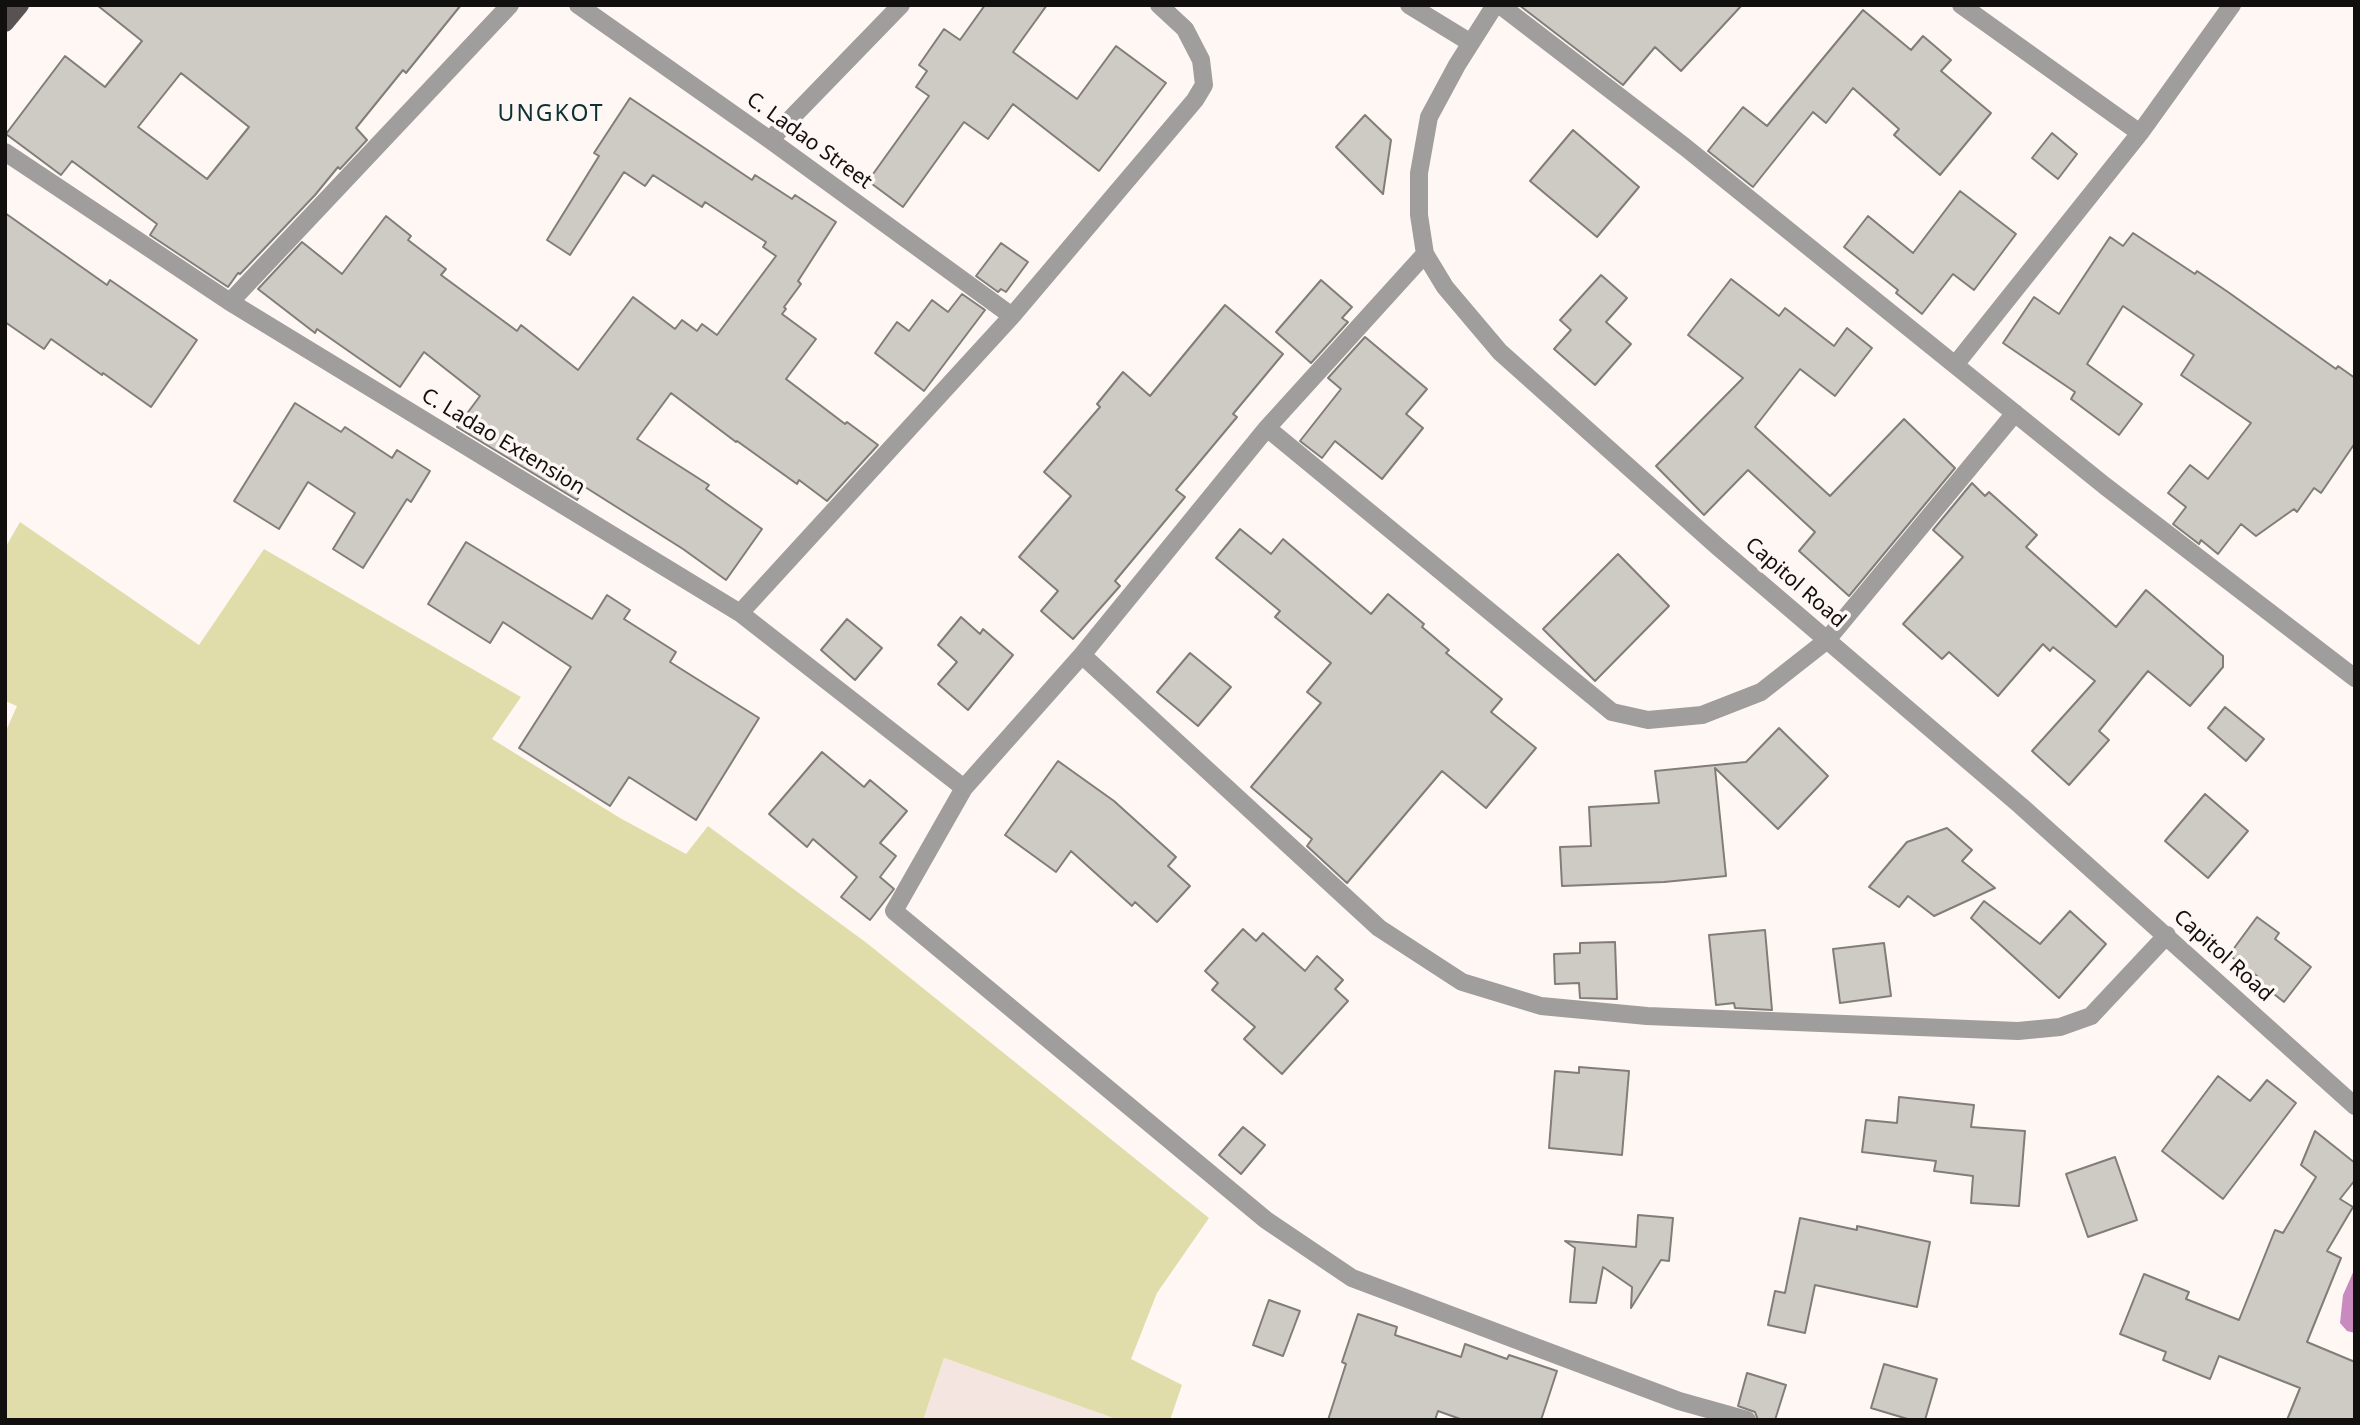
<!DOCTYPE html>
<style>
body{margin:0}
#map{position:relative;width:2360px;height:1425px;overflow:hidden;background:#fff7f4;font-family:"Noto Sans",sans-serif}
canvas{display:block}
.frame{position:absolute;inset:0;border:7px solid #120f0f;pointer-events:none}
</style>
<div id="map">
<canvas width="2360" height="1425"></canvas>
<div class="frame"></div>
</div>
<script>
const ctx = document.querySelector('canvas').getContext('2d');
ctx.lineJoin = 'round';
function fill(path, color) { ctx.fillStyle = color; ctx.fill(path, 'evenodd'); }
function stroke(path, color, width, dash) { ctx.strokeStyle = color; ctx.lineWidth = width; ctx.lineCap = dash ? 'butt' : 'round'; ctx.setLineDash(dash || []); ctx.stroke(path); }
function drawText(font, color, halo, rows, align = 'center') {
  ctx.font = font + ' "Noto Sans",sans-serif'; ctx.lineWidth = 7; ctx.setLineDash([]); ctx.textBaseline = 'middle'; ctx.strokeStyle = halo; ctx.fillStyle = color; for (const [text, x, y, turn = 0] of rows) {
    ctx.save(); ctx.translate(x, y); ctx.rotate((+turn || 0) * Math.PI / 180); ctx.textAlign = isNaN(turn) ? turn : align; if (halo) ctx.strokeText(text, 0, 0); ctx.fillText(text, 0, 0); ctx.restore();
  }
}
fill(new Path2D(`
 M 944,1358 L 1119,1420 L 923,1420 Z`), '#f5e5e0');
fill(new Path2D(`
 M 20,522 L 199,645 L 264,549 L 521,697 L 492,739 L 620,818 L 686,854 L 708,826 L 868,944 L 1209,1218 L 1157,1293 L 1131,1359 L 1182,1385 L 1170,1420 L 1119,1420 L 944,1358 L 923,1420 L 5,1420 L 5,733 L 17,706 L 5,701 L 5,548 Z`), '#e1ddaa');
fill(new Path2D(`
 M 2355,1268 L 2355,1333 L 2347,1331 L 2340,1323 L 2343,1295 Z`), '#c98abf');
const building = new Path2D(`
 M 97,5 L 461,5 L 406,73 L 403,70 L 356,128 L 367,140 L 340,169 L 338,167 L 315,195 L 240,274 L 238,273 L 228,287 L 150,235 L 157,224 L 72,161 L 61,175 L 6,134 L 65,56 L 105,87 L 142,41 ZM 181,73 L 249,127 L 207,179 L 138,127 Z
 M 985,5 L 1047,5 L 1013,52 L 1077,99 L 1116,46 L 1166,83 L 1099,171 L 1013,104 L 988,139 L 964,122 L 903,207 L 868,181 L 929,96 L 916,87 L 927,71 L 919,65 L 944,29 L 960,40 Z
 M 1519,5 L 1742,5 L 1681,71 L 1655,47 L 1623,85 Z
 M 1863,10 L 1911,50 L 1923,36 L 1951,60 L 1941,71 L 1991,113 L 1940,175 L 1894,135 L 1899,129 L 1853,88 L 1826,123 L 1813,112 L 1753,187 L 1708,151 L 1743,107 L 1767,126 Z
 M 630,98 L 752,180 L 755,175 L 792,199 L 795,195 L 836,222 L 798,281 L 801,284 L 784,307 L 786,309 L 782,314 L 816,339 L 786,379 L 845,424 L 847,422 L 878,445 L 827,501 L 799,480 L 797,484 L 737,441 L 736,442 L 671,393 L 637,439 L 709,485 L 706,489 L 762,529 L 726,580 L 683,549 L 585,487 L 577,500 L 457,427 L 480,396 L 424,352 L 400,387 L 317,329 L 315,333 L 258,289 L 302,242 L 342,274 L 386,216 L 411,236 L 408,240 L 446,269 L 441,275 L 517,331 L 521,325 L 578,370 L 633,297 L 675,329 L 682,320 L 697,331 L 702,324 L 717,335 L 776,256 L 763,247 L 766,242 L 705,202 L 702,207 L 653,175 L 645,186 L 624,172 L 570,255 L 547,240 L 599,156 L 594,153 Z
 M 1365,115 L 1391,140 L 1383,194 L 1336,147 Z
 M 1573,130 L 1639,187 L 1597,237 L 1530,181 Z
 M 2052,133 L 2077,154 L 2058,179 L 2032,158 Z
 M 1960,191 L 2016,234 L 1974,290 L 1953,274 L 1922,314 L 1896,293 L 1898,290 L 1844,247 L 1868,216 L 1913,253 Z
 M 5,213 L 107,285 L 110,280 L 197,340 L 151,407 L 103,373 L 102,375 L 51,339 L 44,349 L 5,322 Z
 M 2133,233 L 2195,274 L 2197,271 L 2228,292 L 2336,369 L 2338,366 L 2355,378 L 2355,443 L 2321,493 L 2314,488 L 2297,512 L 2294,509 L 2256,536 L 2241,524 L 2218,554 L 2201,540 L 2199,544 L 2173,524 L 2186,507 L 2168,493 L 2190,465 L 2208,479 L 2251,423 L 2181,375 L 2194,355 L 2123,306 L 2087,364 L 2142,404 L 2119,435 L 2071,399 L 2075,392 L 2003,343 L 2034,297 L 2059,314 L 2110,237 L 2123,246 Z
 M 1001,243 L 1028,262 L 1006,292 L 1001,289 L 998,292 L 976,276 Z
 M 1601,275 L 1627,298 L 1606,322 L 1631,344 L 1595,385 L 1554,349 L 1571,330 L 1560,320 Z
 M 1731,279 L 1779,316 L 1785,308 L 1834,346 L 1847,328 L 1872,348 L 1835,396 L 1800,369 L 1755,427 L 1830,496 L 1904,419 L 1955,468 L 1849,596 L 1799,551 L 1815,532 L 1748,470 L 1704,515 L 1656,466 L 1743,378 L 1688,335 Z
 M 1321,280 L 1352,307 L 1342,318 L 1348,322 L 1311,363 L 1276,332 Z
 M 962,294 L 985,310 L 924,391 L 875,353 L 897,322 L 909,331 L 932,300 L 948,312 Z
 M 1225,305 L 1283,354 L 1233,414 L 1237,417 L 1176,490 L 1185,497 L 1115,581 L 1120,586 L 1073,639 L 1041,611 L 1058,591 L 1019,557 L 1071,496 L 1044,472 L 1100,407 L 1097,404 L 1123,372 L 1150,396 Z
 M 1365,337 L 1427,389 L 1406,414 L 1423,428 L 1382,479 L 1335,441 L 1322,458 L 1300,441 L 1341,389 L 1328,378 Z
 M 295,403 L 341,432 L 345,427 L 392,458 L 397,450 L 430,471 L 411,502 L 407,499 L 363,568 L 333,549 L 355,513 L 308,482 L 279,529 L 234,501 Z
 M 1972,483 L 1985,496 L 1989,492 L 2037,535 L 2026,547 L 2116,627 L 2146,590 L 2223,656 L 2223,667 L 2190,706 L 2148,671 L 2099,731 L 2109,740 L 2069,785 L 2032,751 L 2095,681 L 2053,647 L 2050,651 L 2043,644 L 1998,696 L 1949,652 L 1942,659 L 1903,624 L 1963,557 L 1933,530 Z
 M 1240,529 L 1271,554 L 1283,539 L 1371,614 L 1388,594 L 1424,624 L 1422,627 L 1449,650 L 1446,653 L 1502,699 L 1491,712 L 1536,748 L 1486,808 L 1442,771 L 1347,883 L 1307,846 L 1312,839 L 1251,787 L 1321,703 L 1307,692 L 1331,663 L 1275,617 L 1280,611 L 1216,558 Z
 M 466,542 L 592,619 L 607,595 L 630,610 L 624,619 L 676,652 L 670,662 L 759,718 L 696,820 L 629,777 L 610,806 L 519,748 L 571,667 L 503,622 L 490,643 L 428,604 Z
 M 1618,554 L 1669,606 L 1595,681 L 1543,629 Z
 M 961,617 L 980,634 L 983,629 L 1013,655 L 968,710 L 938,684 L 957,662 L 938,645 Z
 M 847,619 L 882,648 L 855,680 L 821,650 Z
 M 1190,653 L 1231,687 L 1198,726 L 1157,692 Z
 M 2225,707 L 2264,739 L 2246,761 L 2208,728 Z
 M 1779,728 L 1828,776 L 1778,829 L 1715,768 L 1726,876 L 1664,882 L 1562,886 L 1560,847 L 1591,846 L 1589,807 L 1659,803 L 1655,771 L 1746,762 Z
 M 822,752 L 864,787 L 870,780 L 907,811 L 880,843 L 896,856 L 880,877 L 894,889 L 870,920 L 841,897 L 857,877 L 813,839 L 807,847 L 769,814 Z
 M 1058,761 L 1114,801 L 1176,857 L 1168,866 L 1190,886 L 1157,922 L 1135,902 L 1132,906 L 1071,851 L 1056,872 L 1005,835 Z
 M 2205,794 L 2248,831 L 2208,878 L 2165,841 Z
 M 1947,828 L 1972,850 L 1962,861 L 1995,888 L 1934,916 L 1908,896 L 1899,907 L 1869,887 L 1907,842 Z
 M 1984,901 L 2040,944 L 2070,911 L 2106,944 L 2059,998 L 1971,918 Z
 M 2257,917 L 2279,933 L 2275,939 L 2311,967 L 2284,1002 L 2255,979 L 2257,976 L 2229,955 Z
 M 1243,929 L 1256,941 L 1263,933 L 1305,971 L 1317,956 L 1343,980 L 1335,989 L 1348,1001 L 1282,1074 L 1244,1039 L 1255,1027 L 1212,990 L 1218,983 L 1205,971 Z
 M 1765,930 L 1772,1010 L 1735,1008 L 1734,1003 L 1716,1005 L 1709,935 Z
 M 1615,942 L 1617,999 L 1580,998 L 1579,983 L 1555,984 L 1554,954 L 1580,953 L 1580,943 Z
 M 1884,943 L 1891,996 L 1840,1003 L 1833,949 Z
 M 1579,1067 L 1629,1071 L 1622,1155 L 1549,1148 L 1555,1071 L 1579,1073 Z
 M 2218,1076 L 2250,1101 L 2267,1080 L 2296,1103 L 2223,1199 L 2162,1151 Z
 M 1899,1097 L 1974,1105 L 1971,1127 L 2025,1131 L 2019,1206 L 1971,1203 L 1973,1176 L 1934,1171 L 1936,1161 L 1862,1152 L 1866,1120 L 1897,1123 Z
 M 1243,1127 L 1265,1145 L 1241,1174 L 1219,1155 Z
 M 2315,1131 L 2355,1163 L 2355,1180 L 2340,1199 L 2353,1207 L 2327,1251 L 2341,1258 L 2307,1342 L 2355,1362 L 2355,1420 L 2287,1420 L 2300,1388 L 2219,1356 L 2210,1379 L 2163,1360 L 2166,1352 L 2120,1334 L 2144,1274 L 2189,1292 L 2186,1299 L 2239,1320 L 2275,1230 L 2283,1233 L 2316,1177 L 2301,1165 Z
 M 2115,1157 L 2137,1220 L 2088,1237 L 2066,1174 Z
 M 1638,1215 L 1673,1218 L 1669,1261 L 1661,1260 L 1631,1308 L 1632,1287 L 1603,1267 L 1596,1303 L 1570,1302 L 1575,1248 L 1565,1241 L 1636,1247 Z
 M 1800,1218 L 1857,1230 L 1857,1226 L 1930,1242 L 1917,1307 L 1815,1285 L 1805,1333 L 1768,1325 L 1775,1291 L 1785,1293 Z
 M 1269,1300 L 1300,1311 L 1283,1356 L 1253,1345 Z
 M 1358,1314 L 1397,1327 L 1395,1335 L 1461,1357 L 1465,1344 L 1507,1359 L 1509,1355 L 1557,1371 L 1541,1420 L 1463,1420 L 1438,1411 L 1435,1420 L 1328,1420 L 1346,1364 L 1342,1362 Z
 M 1884,1364 L 1937,1379 L 1925,1420 L 1911,1420 L 1871,1408 Z
 M 1747,1373 L 1786,1385 L 1775,1420 L 1758,1420 L 1755,1412 L 1738,1406 Z`);
fill(building, '#cecac4');
stroke(building, '#817d78', 2);
stroke(new Path2D(`
 M 578,5 L 770,140 L 1012,316
 M 1409,5 L 1471,43
 M 1495,5 L 1457,65 L 1429,117 L 1419,173 L 1419,215 L 1425,254 L 1445,287 L 1500,352 L 1717,546 L 2021,806 L 2355,1106
 M 1500,5 L 1685,147 L 2105,486 L 2355,678
 M 1961,5 L 2140,133
 M 770,140 L 901,5
 M 5,152 L 230,302 L 740,613 L 964,788
 M 1425,254 L 1267,428 L 1082,655 L 964,788 L 894,911 L 1266,1220 L 1352,1278 L 1679,1401 L 1747,1420
 M 230,302 L 510,5
 M 1955,365 L 2140,133 L 2232,5
 M 1267,428 L 1612,712 L 1648,720 L 1702,715 L 1761,692 L 1826,641 L 2015,413
 M 740,613 L 1012,316 L 1195,100 L 1204,85 L 1201,60 L 1185,29 L 1159,5
 M 1082,655 L 1379,928 L 1462,982 L 1541,1006 L 1647,1016 L 2018,1031 L 2060,1027 L 2091,1016 L 2167,935`), '#a09d9d', 18);
stroke(new Path2D(`
 M 5,23 L 20,5`), '#585253', 18);
drawText('21px', '#120f0f', '#fff7f4', [
 ["C. Ladao Street",809,141,36],
 ["C. Ladao Extension",503,442,31],
 ["Capitol Road",1795,583,41],
 ["Capitol Road",2223,956,42]
]);
ctx.letterSpacing = '2px';
drawText('23px', '#0d3134', '#fff7f4', [
 ["UNGKOT",551,114]
]);
ctx.letterSpacing = '0px';
</script>
